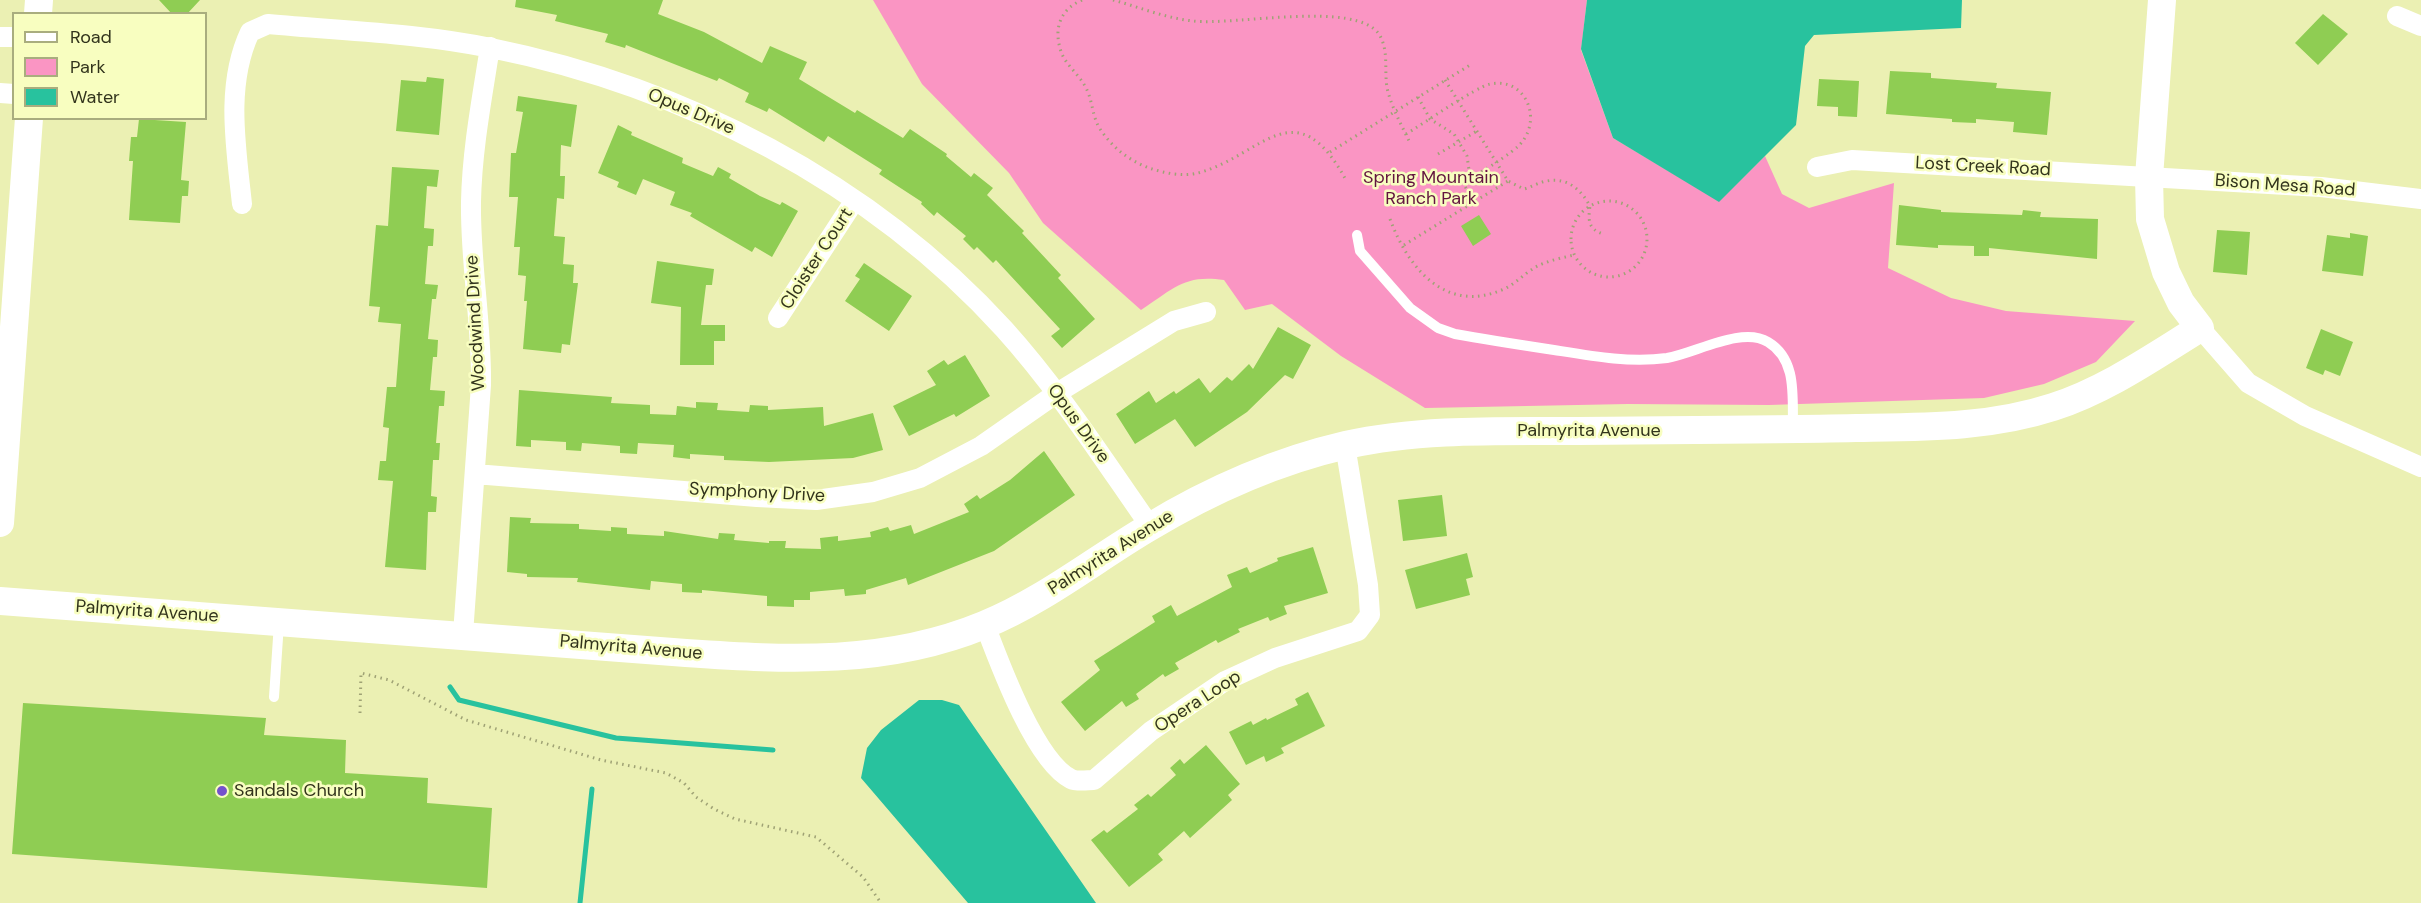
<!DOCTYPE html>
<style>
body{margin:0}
#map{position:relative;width:2421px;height:903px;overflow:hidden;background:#ebf0b3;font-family:"DM Sans",sans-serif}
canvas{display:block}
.legend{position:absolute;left:12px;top:12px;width:195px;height:108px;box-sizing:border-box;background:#f8fec0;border:2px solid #a9ad7e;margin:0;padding:8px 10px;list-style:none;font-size:18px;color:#32341c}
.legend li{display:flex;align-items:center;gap:12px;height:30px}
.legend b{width:30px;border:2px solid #a9ad7e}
</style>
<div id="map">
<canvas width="2421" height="903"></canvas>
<ul class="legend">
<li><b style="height:8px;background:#fff"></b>Road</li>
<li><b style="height:16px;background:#fa95c3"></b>Park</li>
<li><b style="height:16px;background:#28c29e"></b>Water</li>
</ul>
</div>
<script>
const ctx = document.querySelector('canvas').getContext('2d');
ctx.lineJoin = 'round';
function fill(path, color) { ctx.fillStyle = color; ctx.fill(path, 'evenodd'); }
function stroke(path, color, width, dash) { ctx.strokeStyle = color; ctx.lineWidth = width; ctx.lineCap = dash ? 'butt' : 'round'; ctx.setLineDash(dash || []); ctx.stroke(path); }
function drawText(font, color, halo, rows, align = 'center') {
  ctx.font = font + ' "DM Sans",sans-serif'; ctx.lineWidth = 5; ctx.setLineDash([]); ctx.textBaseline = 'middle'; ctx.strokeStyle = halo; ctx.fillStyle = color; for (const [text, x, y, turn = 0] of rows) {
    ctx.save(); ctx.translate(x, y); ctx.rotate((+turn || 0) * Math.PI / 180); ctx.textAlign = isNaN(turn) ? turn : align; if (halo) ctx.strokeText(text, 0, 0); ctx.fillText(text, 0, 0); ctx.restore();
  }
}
fill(new Path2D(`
 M 873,0 L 1587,0 L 1581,50 L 1613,138 L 1719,201 L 1765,156 L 1782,194 L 1809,208 L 1894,183 L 1888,268 L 1951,298 L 2006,311 L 2135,321 L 2096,362 L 2044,384 L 1984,398 L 1769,405 L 1628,404 L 1425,408 L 1341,356 L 1272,304 L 1245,310 L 1224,280 C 1184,274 1173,289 1141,310 L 1043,223 L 1009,173 L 922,84 Z`), '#fa95c3');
fill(new Path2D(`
 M 1587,0 L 1962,0 L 1961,28 L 1814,35 L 1805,46 L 1796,125 L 1719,202 L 1613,138 L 1581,49 Z
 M 919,700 L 942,700 L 959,705 L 1096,903 L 968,903 L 861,778 L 867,748 L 881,730 Z`), '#28c29e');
stroke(new Path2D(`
 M 450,687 L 459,700 L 616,738 L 773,750
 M 580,903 L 592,789`), '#28c29e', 5);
fill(new Path2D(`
 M 159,0 L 200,0 L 187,14 L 172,14 Z
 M 516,0 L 663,0 L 658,14 L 704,32 L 762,63 L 770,46 L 807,62 L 799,79 L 855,113 L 857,110 L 903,138 L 910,129 L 947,154 L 946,156 L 971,177 L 974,173 L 993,188 L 987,195 L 1024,231 L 1022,233 L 1061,275 L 1058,278 L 1095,319 L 1062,348 L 1051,336 L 1060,329 L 996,260 L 993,263 L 977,247 L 974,250 L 963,239 L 966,236 L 937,212 L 934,216 L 921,204 L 922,202 L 879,174 L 882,170 L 828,136 L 824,142 L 769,108 L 767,112 L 745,102 L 749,93 L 719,78 L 717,81 L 626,45 L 625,48 L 605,42 L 608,34 L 555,21 L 557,15 L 515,7 Z
 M 2323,14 L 2348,34 L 2318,65 L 2295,43 Z
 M 1890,71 L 1931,73 L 1931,78 L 1997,83 L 1996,88 L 2051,92 L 2047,135 L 2013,132 L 2014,122 L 1976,119 L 1976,123 L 1952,122 L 1952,119 L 1886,114 Z
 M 427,77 L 444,79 L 439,135 L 396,131 L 401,80 L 426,82 Z
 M 1819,79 L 1859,81 L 1857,117 L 1838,116 L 1838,107 L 1817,106 Z
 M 518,96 L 577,105 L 571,147 L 561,145 L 560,176 L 565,176 L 564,199 L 557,198 L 554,236 L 565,237 L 563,264 L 574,265 L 573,283 L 578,283 L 570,345 L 562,344 L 561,353 L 523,349 L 527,301 L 524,301 L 526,276 L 518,275 L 520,247 L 514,247 L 518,197 L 509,197 L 511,153 L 516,153 L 523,112 L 516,111 Z
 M 139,119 L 186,122 L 181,180 L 189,181 L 188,196 L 182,196 L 180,223 L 129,220 L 133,161 L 129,161 L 131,137 L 137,137 Z
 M 618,125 L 632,132 L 631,135 L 683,158 L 682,163 L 713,176 L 718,167 L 731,174 L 729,178 L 760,196 L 780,205 L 782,202 L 798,211 L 772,257 L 755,247 L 752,252 L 690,216 L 692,213 L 670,205 L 675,192 L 643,179 L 636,195 L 617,187 L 619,182 L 598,173 Z
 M 392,167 L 439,170 L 437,187 L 427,186 L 424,228 L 434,229 L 433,246 L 428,246 L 425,284 L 438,285 L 436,299 L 432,299 L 428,339 L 438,340 L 437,357 L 433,357 L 430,390 L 445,391 L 444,406 L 439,406 L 436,443 L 440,443 L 439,460 L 433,460 L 431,496 L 437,497 L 436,512 L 428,512 L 426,570 L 385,567 L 393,481 L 378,480 L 380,461 L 386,461 L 389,428 L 383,427 L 387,387 L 396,387 L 401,324 L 378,322 L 380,307 L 369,306 L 376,225 L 388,226 Z
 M 1899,205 L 1941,210 L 1941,212 L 2022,215 L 2023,210 L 2041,212 L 2040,217 L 2098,219 L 2097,259 L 1989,248 L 1989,256 L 1974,256 L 1974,246 L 1938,245 L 1938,248 L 1896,245 Z
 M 1479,215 L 1491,234 L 1473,246 L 1461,226 Z
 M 2217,230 L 2250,232 L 2247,275 L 2213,272 Z
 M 2350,233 L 2368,236 L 2363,276 L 2322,271 L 2327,235 L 2350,238 Z
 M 657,261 L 714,269 L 712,285 L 706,285 L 701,325 L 725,325 L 725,341 L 714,341 L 714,365 L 680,365 L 681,307 L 651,303 Z
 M 864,263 L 912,296 L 889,331 L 845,301 L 860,279 L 855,276 Z
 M 1278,327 L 1311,345 L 1293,379 L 1285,375 L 1247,412 L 1195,447 L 1175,419 L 1135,444 L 1116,414 L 1149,391 L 1156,403 L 1174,391 L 1176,394 L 1199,378 L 1210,393 L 1227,377 L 1232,381 L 1249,364 L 1253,369 Z
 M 2321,329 L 2353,342 L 2340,376 L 2325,370 L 2323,375 L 2306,368 Z
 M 965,355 L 990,396 L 956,417 L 954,414 L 909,436 L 893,406 L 936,385 L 927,371 L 944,360 L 948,365 Z
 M 519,390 L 612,397 L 611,403 L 650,405 L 650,414 L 676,415 L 677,406 L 696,408 L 696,402 L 718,403 L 717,410 L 749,412 L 750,405 L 768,406 L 768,410 L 823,407 L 824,426 L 873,413 L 883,450 L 853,458 L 769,462 L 724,460 L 724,456 L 690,454 L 690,459 L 673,457 L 674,445 L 638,443 L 637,454 L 620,453 L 620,446 L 582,443 L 581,451 L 566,450 L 566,442 L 531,440 L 531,447 L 516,446 Z
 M 1044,451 L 1075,495 L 994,551 L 908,585 L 906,578 L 866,590 L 866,594 L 845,596 L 844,589 L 810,592 L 810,600 L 794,600 L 794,607 L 767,606 L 767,596 L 702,590 L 702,593 L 682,592 L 682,584 L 651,581 L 650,590 L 577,582 L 578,578 L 527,577 L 527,574 L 507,572 L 510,517 L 531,518 L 530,523 L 579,524 L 579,529 L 611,531 L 611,527 L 627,528 L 627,534 L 664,536 L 664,531 L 718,539 L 719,533 L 735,534 L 734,540 L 769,543 L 769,541 L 786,541 L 785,548 L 821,549 L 820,538 L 838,536 L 838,541 L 871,537 L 870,532 L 888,527 L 890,531 L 911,525 L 914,534 L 969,512 L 964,504 L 977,495 L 980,499 L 1010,480 Z
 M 1442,495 L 1447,536 L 1403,541 L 1398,500 Z
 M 1313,547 L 1328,593 L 1284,606 L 1287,614 L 1270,621 L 1268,617 L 1238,629 L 1240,632 L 1218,643 L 1216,640 L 1175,663 L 1179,669 L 1165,677 L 1163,674 L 1136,694 L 1139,699 L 1126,707 L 1122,701 L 1085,731 L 1061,702 L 1100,670 L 1094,661 L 1155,622 L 1152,616 L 1171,605 L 1177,616 L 1232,587 L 1227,575 L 1247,567 L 1250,573 L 1278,561 L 1277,558 Z
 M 1467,553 L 1473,577 L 1466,579 L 1470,595 L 1416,609 L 1405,570 Z
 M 1308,692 L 1325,726 L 1281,748 L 1284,753 L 1266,762 L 1264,756 L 1246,765 L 1229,732 L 1251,721 L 1253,725 L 1266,718 L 1267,720 L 1298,705 L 1295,699 Z
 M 23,703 L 266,718 L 264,735 L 346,740 L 345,773 L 428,778 L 427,803 L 492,808 L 487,888 L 12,854 Z
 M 1206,745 L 1240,784 L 1228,795 L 1232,800 L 1190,838 L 1184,831 L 1158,854 L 1163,860 L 1129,887 L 1091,840 L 1104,830 L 1107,833 L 1138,809 L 1134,805 L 1148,794 L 1151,797 L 1176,775 L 1170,768 L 1180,759 L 1184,764 Z`), '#8fcd53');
stroke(new Path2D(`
 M 1082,0 C 1061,9 1054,27 1060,48 C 1064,65 1080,74 1087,90 C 1093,103 1092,116 1100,129 C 1112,147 1128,160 1149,168 C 1164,173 1183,177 1198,173 C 1262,156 1295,87 1346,180
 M 1113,0 C 1139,7 1165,18 1193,21 C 1235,26 1354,0 1379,34 C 1390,52 1383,73 1388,92 C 1393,110 1402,126 1410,143
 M 1445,80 L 1508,181 L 1524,189 C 1532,187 1539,182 1547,181 C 1568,177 1581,190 1590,206 C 1588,220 1588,229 1603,234
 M 1418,97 L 1430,119 L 1454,134 L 1467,156 L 1470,177
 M 1406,134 C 1423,124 1476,87 1490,84 C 1525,77 1542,117 1522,142 C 1515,152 1472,179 1460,182 C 1453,183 1444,183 1437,184
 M 1330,152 L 1470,65
 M 1438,154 L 1477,131
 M 1462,182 L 1475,202
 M1571 239a38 38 0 1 1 76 0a38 38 0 1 1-76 0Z
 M 1390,219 C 1408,268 1446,315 1504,289 C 1515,284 1524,274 1534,268 C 1546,261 1561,258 1574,255
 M 1404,245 L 1508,181
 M 360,713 L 361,673 L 389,680 L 466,720 L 601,760 L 666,773 L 684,783 L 696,797 L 714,809 L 735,819 L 816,837 L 863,877 L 881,903`), '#9fa275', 3, [1.5, 4.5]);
stroke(new Path2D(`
 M 1357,235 L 1360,251 L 1410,308 L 1438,328 L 1455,334 C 1488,340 1521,345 1554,350 C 1591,356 1629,363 1667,358 C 1696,353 1742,326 1768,342 C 1798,360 1792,398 1793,429
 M 274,697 L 279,623`), '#fff', 10);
stroke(new Path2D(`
 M 2397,16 L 2421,26
 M 0,37 L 14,37
 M 0,93 L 14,94
 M 1817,167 L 1852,160 L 2321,187 L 2421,199
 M 242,204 C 236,147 225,85 250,32 L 268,24 C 343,31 418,33 491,48 C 684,87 870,182 1004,329 C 1059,390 1103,459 1150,526
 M 778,318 L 855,200
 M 2200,328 L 2248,383 L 2305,416 L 2421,467
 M 475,474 L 757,497 L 816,500 L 873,492 L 920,478 L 981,446 L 1057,393 L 1174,321 L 1206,312
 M 985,625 C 999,662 1035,761 1071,779 C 1077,782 1088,780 1094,780 L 1151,731 L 1225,681 L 1275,658 L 1358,631 L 1370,615 L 1368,585 L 1345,445
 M 463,634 L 481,385 C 482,324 470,263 471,202 C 472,150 482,98 490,47`), '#fff', 20);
stroke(new Path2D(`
 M 38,14 L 39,0
 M 0,523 L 29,118
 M 0,601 L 686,653 C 788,660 887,665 984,625 C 1043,601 1094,560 1148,528 C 1209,491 1277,461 1346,445 C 1418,429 1495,431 1569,431 C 1664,430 1760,430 1856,428 C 1922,427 1989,428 2053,407 C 2106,390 2153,357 2200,328 L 2181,303 L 2166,272 L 2150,219 L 2149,177 L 2162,0`), '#fff', 28);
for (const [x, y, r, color] of [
 [222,791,6,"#7452cc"]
]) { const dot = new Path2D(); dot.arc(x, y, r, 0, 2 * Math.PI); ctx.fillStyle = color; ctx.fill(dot); stroke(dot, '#f8fec0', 2); }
drawText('18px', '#32341c', '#f8fec0', [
 ["Opus Drive",691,112,23],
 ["Lost Creek Road",1983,167,3],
 ["Bison Mesa Road",2285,186,4],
 ["Cloister Court",817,259,-57],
 ["Woodwind Drive",476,323,-93],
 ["Opus Drive",1078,424,54],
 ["Palmyrita Avenue",1589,431],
 ["Symphony Drive",757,493,3],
 ["Palmyrita Avenue",1111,553,-32],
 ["Palmyrita Avenue",147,612,4],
 ["Palmyrita Avenue",631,648,5],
 ["Opera Loop",1198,702,-33]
]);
drawText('18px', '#62143f', '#f8fec0', [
 ["Spring Mountain",1431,178],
 ["Ranch Park",1431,199]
]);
drawText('18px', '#32341c', '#f8fec0', [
 ["Sandals Church",234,791]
], 'left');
</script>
